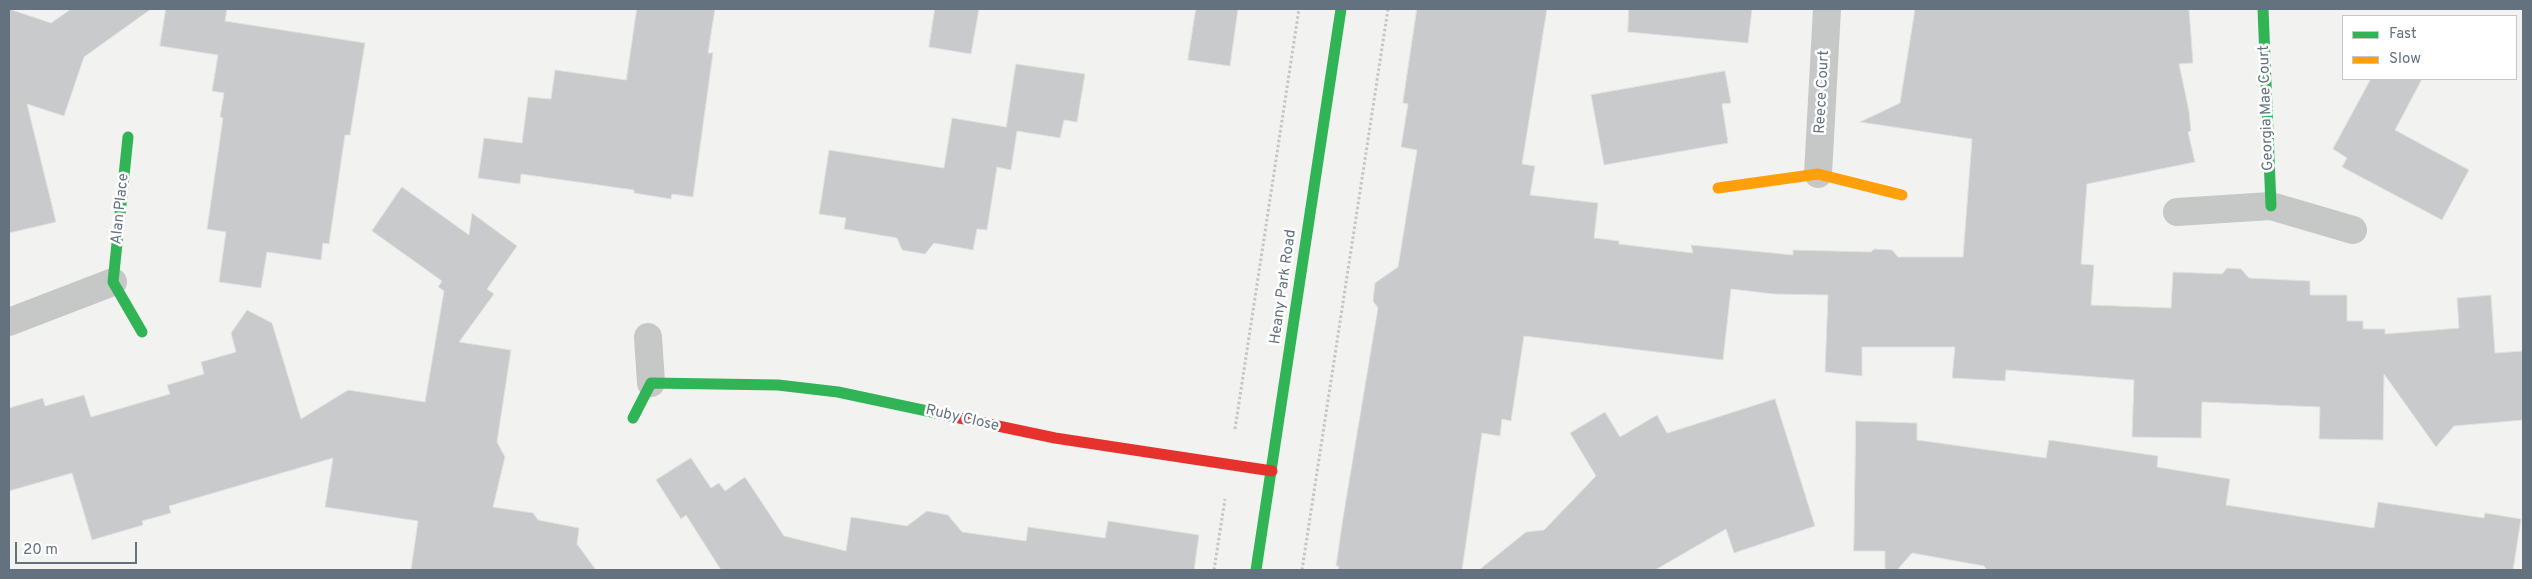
<!DOCTYPE html>
<style>
body{margin:0}
#map{position:relative;width:2532px;height:579px;overflow:hidden;background:#f2f2f0;font-family:Overpass,sans-serif}
canvas{display:block}
.frame{position:absolute;inset:0;border:10px solid #64727f;pointer-events:none}
.legend{position:absolute;left:2342px;top:15px;width:175px;height:65px;box-sizing:border-box;background:#fff;border:1px solid #c1c7cc;margin:0;padding:6px 9px;list-style:none;font-size:15px;color:#64727f}
.legend li{display:flex;align-items:center;gap:10px;height:25px}
.legend b{width:25px;border:1px solid #c1c7cc}
.scale{position:absolute;left:15px;top:542px;width:122px;height:22px;box-sizing:border-box;border:2px solid #64727f;border-top:0;padding-left:6px;font-size:15px;line-height:18px;white-space:nowrap;color:#64727f;-webkit-text-stroke:4px #fff;paint-order:stroke}
</style>
<div id="map">
<canvas width="2532" height="579"></canvas>
<div class="frame"></div>
<ul class="legend">
<li><b style="height:6px;background:#30b455"></b>Fast</li>
<li><b style="height:6px;background:#ff9f0a"></b>Slow</li>
</ul>
<div class="scale">20 m</div>
</div>
<script>
const ctx = document.querySelector('canvas').getContext('2d');
ctx.lineJoin = 'round';
function fill(path, color) { ctx.fillStyle = color; ctx.fill(path, 'evenodd'); }
function stroke(path, color, width, dash) { ctx.strokeStyle = color; ctx.lineWidth = width; ctx.lineCap = dash ? 'butt' : 'round'; ctx.setLineDash(dash || []); ctx.stroke(path); }
function drawText(font, color, halo, rows, align = 'center') {
  ctx.font = font + ' Overpass,sans-serif'; ctx.lineWidth = 5; ctx.setLineDash([]); ctx.textBaseline = 'middle'; ctx.strokeStyle = halo; ctx.fillStyle = color; for (const [text, x, y, turn = 0] of rows) {
    ctx.save(); ctx.translate(x, y); ctx.rotate((+turn || 0) * Math.PI / 180); ctx.textAlign = isNaN(turn) ? turn : align; if (halo) ctx.strokeText(text, 0, 0); ctx.fillText(text, 0, 0); ctx.restore();
  }
}
const building = new Path2D(`
 M 9,9 L 51,23 L 71,9 L 151,9 L 84,57 L 64,116 L 27,104 L 56,222 L 9,233 Z
 M 166,9 L 227,9 L 225,21 L 365,43 L 350,135 L 345,135 L 329,244 L 323,243 L 321,260 L 267,252 L 261,288 L 219,282 L 226,232 L 207,229 L 223,118 L 220,117 L 224,93 L 212,91 L 218,55 L 160,46 Z
 M 637,9 L 715,9 L 708,53 L 713,53 L 693,197 L 672,194 L 671,199 L 634,193 L 634,190 L 521,174 L 520,184 L 478,178 L 484,138 L 522,143 L 528,97 L 551,99 L 555,70 L 626,80 Z
 M 935,9 L 979,9 L 971,54 L 929,47 Z
 M 1196,9 L 1238,9 L 1230,66 L 1188,60 Z
 M 1417,9 L 1547,9 L 1522,164 L 1535,166 L 1530,195 L 1598,203 L 1594,238 L 1619,241 L 1619,244 L 1693,253 L 1691,245 L 1793,255 L 1793,250 L 1871,252 L 1874,249 L 1892,250 L 1898,257 L 1963,257 L 1972,139 L 1860,122 L 1900,103 L 1915,9 L 2189,9 L 2193,63 L 2179,64 L 2189,111 L 2191,131 L 2188,132 L 2195,162 L 2087,184 L 2081,264 L 2094,265 L 2091,305 L 2171,308 L 2173,272 L 2222,274 L 2227,268 L 2241,269 L 2249,278 L 2310,281 L 2310,295 L 2347,295 L 2347,321 L 2363,321 L 2363,329 L 2385,329 L 2385,334 L 2459,328 L 2457,298 L 2491,295 L 2495,353 L 2523,351 L 2523,420 L 2454,426 L 2436,447 L 2384,374 L 2383,440 L 2319,439 L 2320,407 L 2202,402 L 2201,438 L 2132,437 L 2134,380 L 2006,370 L 2005,381 L 1952,378 L 1955,347 L 1862,347 L 1862,376 L 1825,372 L 1828,295 L 1774,294 L 1731,289 L 1723,360 L 1524,336 L 1511,421 L 1502,419 L 1500,436 L 1482,433 L 1462,570 L 1338,570 L 1339,566 L 1336,566 L 1343,518 L 1378,308 L 1373,301 L 1375,283 L 1398,267 L 1417,150 L 1401,147 L 1408,104 L 1403,103 Z
 M 1629,9 L 1752,9 L 1748,43 L 1628,32 Z
 M 1016,64 L 1085,74 L 1077,122 L 1064,120 L 1060,138 L 1017,131 L 1011,170 L 997,167 L 987,230 L 977,229 L 973,250 L 934,243 L 925,254 L 902,250 L 897,238 L 844,229 L 846,218 L 819,214 L 829,150 L 944,168 L 952,118 L 1006,127 Z
 M 1725,71 L 1731,103 L 1722,104 L 1728,143 L 1604,165 L 1591,95 Z
 M 2371,79 L 2422,79 L 2395,130 L 2469,170 L 2442,220 L 2342,167 L 2347,158 L 2333,149 Z
 M 402,187 L 469,235 L 472,213 L 517,246 L 487,289 L 494,294 L 459,342 L 511,350 L 497,442 L 505,457 L 493,507 L 533,513 L 538,520 L 579,528 L 577,544 L 596,570 L 411,570 L 418,521 L 325,507 L 333,458 L 169,506 L 171,513 L 142,521 L 143,525 L 92,540 L 72,473 L 9,491 L 9,408 L 43,398 L 45,406 L 84,395 L 91,417 L 170,394 L 167,385 L 204,374 L 201,362 L 236,352 L 231,333 L 247,310 L 272,323 L 301,419 L 348,390 L 425,402 L 444,291 L 438,287 L 442,281 L 372,231 Z
 M 1775,399 L 1815,526 L 1734,553 L 1726,529 L 1655,570 L 1479,570 L 1526,532 L 1544,530 L 1596,476 L 1570,433 L 1605,412 L 1620,437 L 1657,415 L 1667,433 Z
 M 1856,421 L 1917,423 L 1917,440 L 2046,458 L 2049,440 L 2158,456 L 2157,467 L 2230,479 L 2226,505 L 2374,528 L 2378,502 L 2484,518 L 2485,513 L 2521,519 L 2513,570 L 1987,570 L 1984,566 L 1912,553 L 1897,570 L 1885,570 L 1885,551 L 1854,551 Z
 M 691,458 L 711,488 L 719,483 L 725,491 L 745,477 L 784,536 L 846,551 L 851,517 L 907,526 L 927,511 L 948,515 L 962,532 L 1026,541 L 1028,527 L 1105,538 L 1108,521 L 1199,535 L 1194,570 L 721,570 L 686,515 L 681,519 L 656,480 Z`);
fill(building, '#c9cacb');
stroke(building, '#e1e1e0', 1);
stroke(new Path2D(`
 M 1235,429 L 1299,9
 M 1214,570 L 1225,499
 M 1302,570 L 1388,9`), '#c4c5c6', 3, [2.5, 2.5]);
stroke(new Path2D(`
 M 1818,174 L 1827,9
 M 2177,212 L 2271,206 L 2353,230
 M 9,322 L 113,282
 M 648,337 L 651,383`), '#c6c8c8', 28);
stroke(new Path2D(`
 M 2263,9 L 2271,206
 M 128,137 L 113,282 L 142,332
 M 633,418 L 651,383 L 778,385 L 838,392 L 960,418
 M 1256,570 L 1341,9`), '#30b455', 11);
stroke(new Path2D(`
 M 1718,188 L 1818,174 L 1902,195`), '#ff9f0a', 11);
stroke(new Path2D(`
 M 960,418 L 1055,438 L 1272,471`), '#e5322d', 11);
drawText('15px', '#64727f', '#fff', [
 ["Reece Court",1823,92,-87],
 ["Georgia Mae Court",2267,108,-92],
 ["Alan Place",121,209,-84],
 ["Heany Park Road",1284,287,-82],
 ["Ruby Close",962,419,13]
]);
</script>
